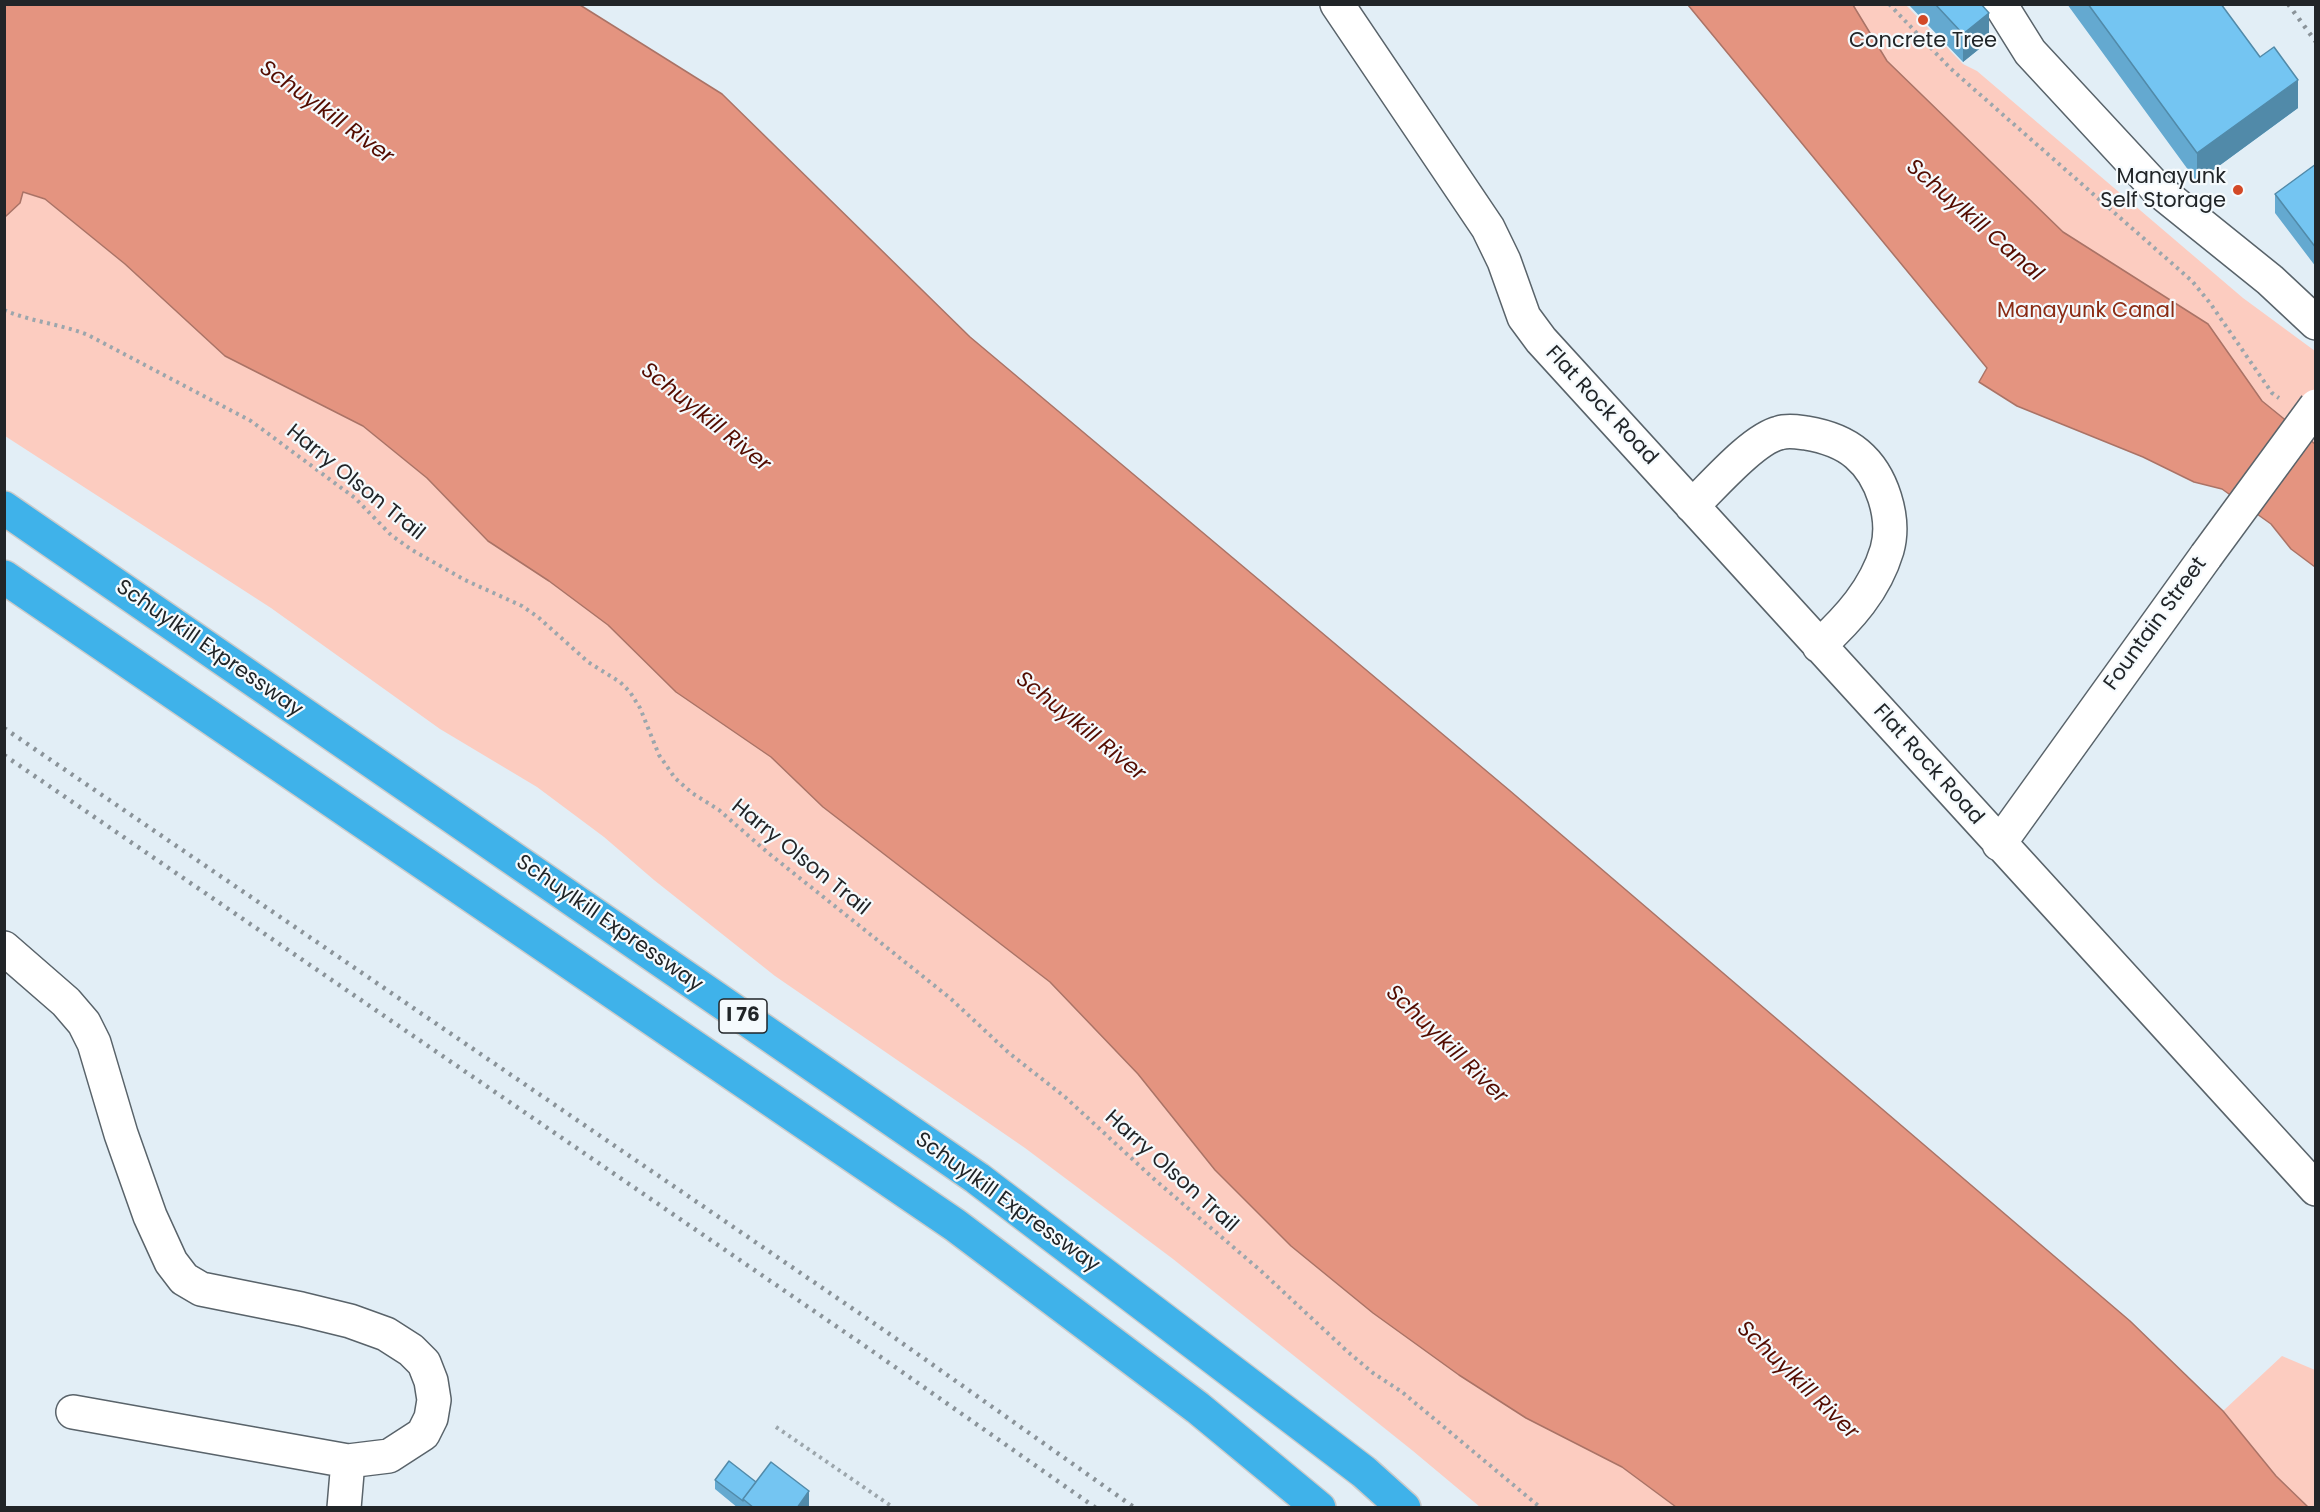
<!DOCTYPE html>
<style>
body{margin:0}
#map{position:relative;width:2320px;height:1512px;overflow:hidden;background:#e2eef6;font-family:Poppins,sans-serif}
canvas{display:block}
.frame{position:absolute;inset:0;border:6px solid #212528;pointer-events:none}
</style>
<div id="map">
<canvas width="2320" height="1512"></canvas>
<div class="frame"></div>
</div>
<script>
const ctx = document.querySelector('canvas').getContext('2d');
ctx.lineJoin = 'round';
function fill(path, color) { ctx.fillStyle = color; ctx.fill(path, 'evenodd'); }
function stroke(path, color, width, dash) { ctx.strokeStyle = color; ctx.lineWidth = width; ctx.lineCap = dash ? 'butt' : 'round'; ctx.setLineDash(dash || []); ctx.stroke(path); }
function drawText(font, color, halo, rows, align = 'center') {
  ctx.font = font + ' Poppins,sans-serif'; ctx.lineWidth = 4.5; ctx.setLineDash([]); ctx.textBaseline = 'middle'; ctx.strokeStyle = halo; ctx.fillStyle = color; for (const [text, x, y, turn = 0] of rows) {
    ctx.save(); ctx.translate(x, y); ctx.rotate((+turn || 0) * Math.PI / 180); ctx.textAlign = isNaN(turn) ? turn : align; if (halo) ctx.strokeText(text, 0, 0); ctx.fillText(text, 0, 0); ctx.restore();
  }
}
fill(new Path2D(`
 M 1688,5 L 1906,5 L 1963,64 L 1977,71 L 2243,298 L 2315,351 L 2315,567 L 2291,549 L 2271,524 L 2222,489 L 2194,482 L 2143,457 L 2017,406 L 1979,382 L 1987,368 Z
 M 4,187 L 45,199 L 125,264 L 225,356 L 363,426 L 427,478 L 488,541 L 549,581 L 608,625 L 676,692 L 771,757 L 823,807 L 1050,982 L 1138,1074 L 1215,1170 L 1291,1246 L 1459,1375 L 1526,1418 L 1622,1467 L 1676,1507 L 1480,1507 L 1413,1451 L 1173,1259 L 1025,1148 L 775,976 L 654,880 L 604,837 L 537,787 L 440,729 L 271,608 L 5,436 Z
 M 2282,1356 L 2315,1370 L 2315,1507 L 2308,1507 L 2276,1476 L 2223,1411 Z`), '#fcccc0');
const water = new Path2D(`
 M 5,4 L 580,5 L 722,94 L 970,337 L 1509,790 L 2130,1321 L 2223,1411 L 2276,1476 L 2308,1507 L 1676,1507 L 1622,1467 L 1526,1418 L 1459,1375 L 1373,1313 L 1291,1246 L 1215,1170 L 1138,1074 L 1050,982 L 823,807 L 771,757 L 676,692 L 608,625 L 549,581 L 488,541 L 427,478 L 363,426 L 225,356 L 125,264 L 45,199 L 23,192 L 20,203 L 5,217 Z
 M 1688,5 L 1853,5 L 1887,61 L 2063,232 L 2208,324 L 2262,401 L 2315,444 L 2315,567 L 2291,549 L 2271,524 L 2222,489 L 2194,482 L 2143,457 L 2017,406 L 1979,382 L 1987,368 Z`);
fill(water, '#e49480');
stroke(water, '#aa7366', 1.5);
const minor = new Path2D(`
 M 1337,4 L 1488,228 L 1504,261 L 1524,317 L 1541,340 L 2316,1189
 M 2000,4 L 2030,52 L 2157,189 L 2270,280 L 2316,323
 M 1692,506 C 1712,487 1753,439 1779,433 C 1788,430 1798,432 1806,433 C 1824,436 1843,442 1857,454 C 1882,475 1896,518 1887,550 C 1875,590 1849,618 1819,646
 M 1999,844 L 2206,556
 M 4,948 L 66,1002 L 84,1023 L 94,1043 L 121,1134 L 150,1216 L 171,1262 L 184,1279 L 201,1289 L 301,1309 L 350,1321 L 386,1334 L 411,1350 L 424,1363 L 431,1381 L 434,1400 L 431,1418 L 423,1434 L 389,1456 L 348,1461 L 344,1508
 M 73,1412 L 348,1461`);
const highway = new Path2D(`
 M 4,508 L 977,1178 L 1364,1472 L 1404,1508
 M 4,577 L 955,1225 L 1198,1408 L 1319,1508`);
stroke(minor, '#59636a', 36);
stroke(highway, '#cacbcb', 36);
stroke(new Path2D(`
 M 1889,4 L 1951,69 L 2192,281 L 2210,303 L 2272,393 L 2279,398
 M 4,310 C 32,322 61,324 88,335 L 251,421 L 355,498 L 391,535 L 412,550 L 465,580 L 522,606 L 538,617 L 588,662 L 620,682 L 630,692 L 640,708 L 659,755 L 675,778 L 692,793 L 719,810 L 767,852 L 950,998 L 1009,1053 L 1065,1097 L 1154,1179 L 1261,1271 L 1348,1352 L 1373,1373 L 1402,1392 L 1541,1508
 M 776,1427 L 894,1508`), '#9ca6ac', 4, [3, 4.5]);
stroke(minor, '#fff', 33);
stroke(highway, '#3fb2ea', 33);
stroke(new Path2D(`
 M 2288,4 L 2316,42
 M 4,728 L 878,1326 L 1135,1508
 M 4,755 L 865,1346 L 1096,1508`), '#8a9399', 4.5, [3, 6]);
const minorBridge = new Path2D(`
 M 2206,556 L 2316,406`);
stroke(minorBridge, '#59636a', 36, []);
stroke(minorBridge, '#fff', 33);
fill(new Path2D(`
 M 1908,4 L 1981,4 L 1989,41 L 1963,62 Z
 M 2067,4 L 2221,4 L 2298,108 L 2197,182 Z
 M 2316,164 L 2316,267 L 2275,213 L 2275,194 Z
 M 715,1480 L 756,1482 L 809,1508 L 738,1508 L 715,1489 Z`), '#64a9d0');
fill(new Path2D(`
 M 1989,13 L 1989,41 L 1963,62 L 1963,34 Z
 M 2298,80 L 2298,108 L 2197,182 L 2197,153 Z
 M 809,1491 L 809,1508 L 797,1508 Z`), '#518aa9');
const building = new Path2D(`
 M 1935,4 L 1981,4 L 1989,13 L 1963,34 Z
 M 2088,4 L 2221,4 L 2260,57 L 2274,47 L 2298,80 L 2197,153 Z
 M 2316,164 L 2316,248 L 2275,194 Z
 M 729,1461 L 756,1482 L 743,1499 L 743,1501 L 715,1480 Z
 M 771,1462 L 809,1491 L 797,1508 L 754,1508 L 743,1499 Z`);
fill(building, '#74c5f2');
stroke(building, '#518aa9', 1.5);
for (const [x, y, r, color] of [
 [1923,20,6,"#d34927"],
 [2238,190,6,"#d34927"]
]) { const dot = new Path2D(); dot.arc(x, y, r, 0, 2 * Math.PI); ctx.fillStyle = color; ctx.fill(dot); stroke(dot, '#f5fafd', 2); }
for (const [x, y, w] of [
 [743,1016,48]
]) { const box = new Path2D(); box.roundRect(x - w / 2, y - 17, w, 34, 4.5); ctx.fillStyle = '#f5fafd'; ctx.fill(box); stroke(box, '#212528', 1.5); }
drawText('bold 20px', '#212528', null, [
 ["I 76",743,1016]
]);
drawText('21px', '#212528', '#f5fafd', [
 ["Concrete Tree",1923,42],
 ["Manayunk",2226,178,"right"],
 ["Self Storage",2226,202,"right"]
]);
drawText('21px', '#892b14', '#f5fafd', [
 ["Manayunk Canal",2086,312]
]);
drawText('21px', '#212528', '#f5fafd', [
 ["Flat Rock Road",1601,406,47],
 ["Harry Olson Trail",355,483,39],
 ["Fountain Street",2156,624,-54],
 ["Schuylkill Expressway",209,649,35],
 ["Flat Rock Road",1928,765,48],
 ["Harry Olson Trail",800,858,39],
 ["Schuylkill Expressway",609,924,35],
 ["Harry Olson Trail",1171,1172,42],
 ["Schuylkill Expressway",1007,1203,36]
]);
drawText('italic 22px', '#530c00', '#f5fafd', [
 ["Schuylkill River",326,113,36],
 ["Schuylkill Canal",1974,221,41],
 ["Schuylkill River",705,418,39],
 ["Schuylkill River",1080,727,39],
 ["Schuylkill River",1446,1045,44],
 ["Schuylkill River",1797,1381,44]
]);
</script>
